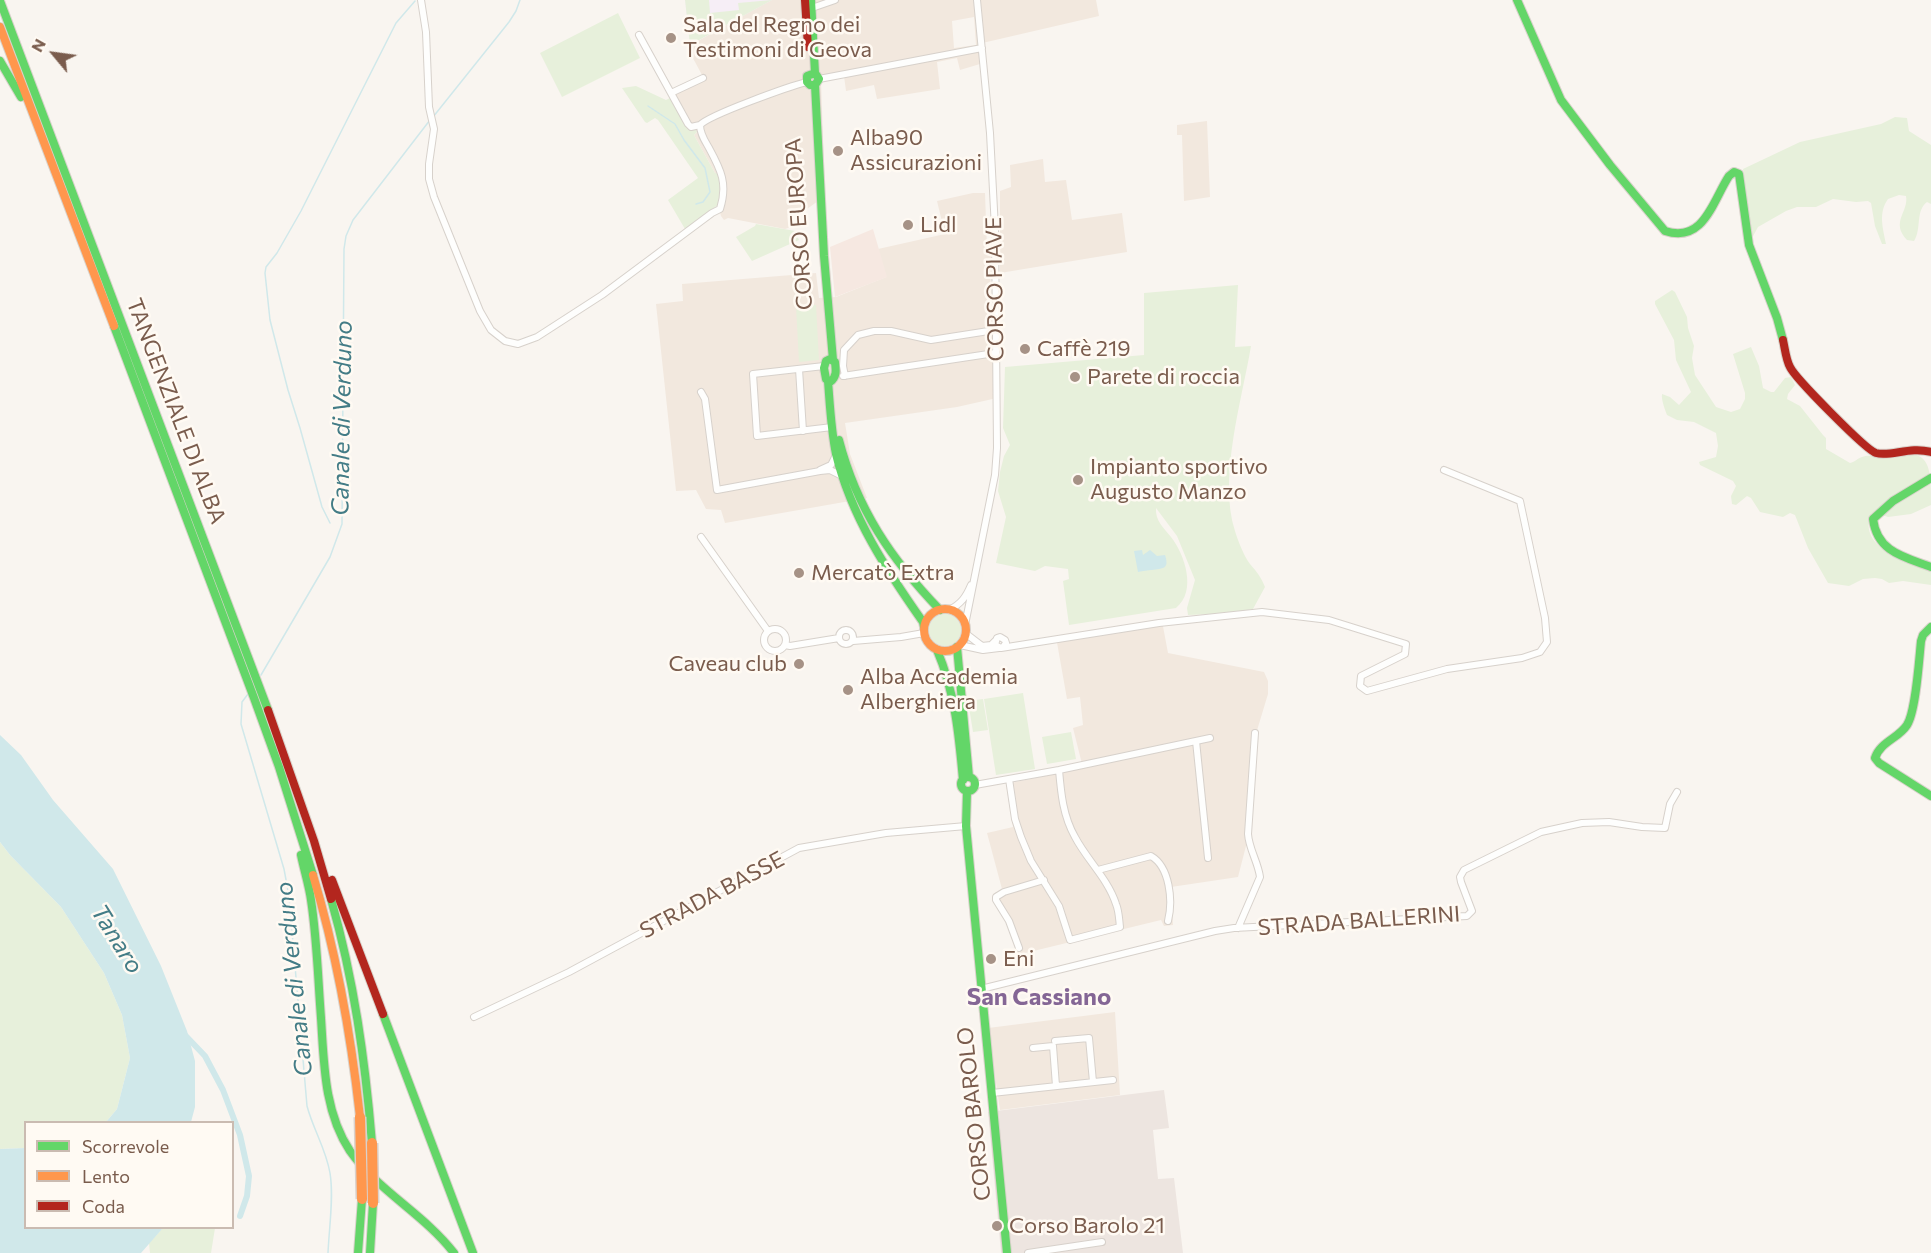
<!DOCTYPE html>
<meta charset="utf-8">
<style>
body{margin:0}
#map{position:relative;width:1931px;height:1253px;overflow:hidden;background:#f9f5f0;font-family:Commissioner,sans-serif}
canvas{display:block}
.legend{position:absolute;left:24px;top:1121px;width:210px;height:108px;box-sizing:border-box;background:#fffaf3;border:2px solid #cabbb1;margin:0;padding:8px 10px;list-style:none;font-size:18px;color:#7a5c4d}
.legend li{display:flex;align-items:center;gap:12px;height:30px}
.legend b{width:30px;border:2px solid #cabbb1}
.north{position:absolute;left:24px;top:24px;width:60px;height:60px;-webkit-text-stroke:4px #fffaf3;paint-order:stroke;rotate:299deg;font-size:16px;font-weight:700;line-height:24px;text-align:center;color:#7a5c4d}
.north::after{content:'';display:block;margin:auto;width:21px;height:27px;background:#7a5c4d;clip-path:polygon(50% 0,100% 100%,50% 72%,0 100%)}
</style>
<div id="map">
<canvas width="1931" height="1253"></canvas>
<ul class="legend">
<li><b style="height:8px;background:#63d668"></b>Scorrevole</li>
<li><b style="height:8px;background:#ff974d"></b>Lento</li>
<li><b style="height:8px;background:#b3261e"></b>Coda</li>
</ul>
<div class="north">N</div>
</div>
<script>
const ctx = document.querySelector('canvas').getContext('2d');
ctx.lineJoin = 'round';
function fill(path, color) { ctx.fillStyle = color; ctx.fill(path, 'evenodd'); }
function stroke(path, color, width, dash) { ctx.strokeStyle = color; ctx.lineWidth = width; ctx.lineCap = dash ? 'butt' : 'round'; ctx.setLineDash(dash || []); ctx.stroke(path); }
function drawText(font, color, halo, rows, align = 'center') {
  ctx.font = font + ' Commissioner,sans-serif'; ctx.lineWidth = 5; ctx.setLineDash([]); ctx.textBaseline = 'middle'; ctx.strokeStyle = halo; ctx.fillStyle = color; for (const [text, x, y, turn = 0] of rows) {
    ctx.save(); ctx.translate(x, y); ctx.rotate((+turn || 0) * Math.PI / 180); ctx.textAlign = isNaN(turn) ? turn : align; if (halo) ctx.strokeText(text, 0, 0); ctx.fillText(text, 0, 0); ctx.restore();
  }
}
fill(new Path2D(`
 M 706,0 L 1096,0 L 1099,16 L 978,44 L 980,64 L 960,70 L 957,58 L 937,62 L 940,89 L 877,99 L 874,85 L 846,91 L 844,76 L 821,80 L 825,196 L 807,209 L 790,216 L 794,226 L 785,229 L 728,218 L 724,220 L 721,216 L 718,205 L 715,173 L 694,135 L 697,132 L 687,127 L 667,92 L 702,75 L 687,47 L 737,19 ZM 974,17 L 976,45 L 954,48 L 952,21 Z
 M 1207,121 L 1210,197 L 1184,201 L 1182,135 L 1177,135 L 1177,125 Z
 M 1043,159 L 1045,182 L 1066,180 L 1072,220 L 1122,213 L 1127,252 L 1000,273 L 1000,191 L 1011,187 L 1010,165 Z
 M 973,193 L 985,193 L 987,249 L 991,252 L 990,310 L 998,308 L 997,398 L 957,407 L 845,423 L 850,454 L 867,498 L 725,523 L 721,510 L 706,509 L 696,490 L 676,491 L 656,304 L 683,301 L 682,284 L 816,273 L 819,298 L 836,297 L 886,277 L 878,249 L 945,234 L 937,201 Z
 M 1162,621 L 1168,653 L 1264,672 L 1268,681 L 1268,694 L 1255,737 L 1251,843 L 1246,846 L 1238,877 L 1171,887 L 1173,925 L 1164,926 L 1161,920 L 1017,955 L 1013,936 L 994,899 L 993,894 L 1002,889 L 987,833 L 1013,827 L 1006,784 L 1083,768 L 1073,728 L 1083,725 L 1080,697 L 1067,699 L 1056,637 Z
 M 1115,1012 L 1120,1095 L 1000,1110 L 988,1028 Z`), '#f2e8de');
fill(new Path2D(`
 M 873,229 L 887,277 L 835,297 L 830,247 Z`), '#f6e8e1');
fill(new Path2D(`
 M 1164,1090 L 1169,1128 L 1153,1130 L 1158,1179 L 1174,1178 L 1183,1253 L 1001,1253 L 988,1112 Z`), '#ede5e0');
fill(new Path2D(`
 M 685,0 L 772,0 L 690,45 Z`), '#f6eef6');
fill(new Path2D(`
 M 685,0 L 709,0 L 710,13 L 739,10 L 738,3 L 772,0 L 690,45 Z
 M 618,13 L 640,58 L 562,97 L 540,53 Z
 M 636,86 L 666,100 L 670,98 L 687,127 L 695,129 L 697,132 L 694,135 L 715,173 L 719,174 L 722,195 L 718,205 L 685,229 L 668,200 L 698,178 L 658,120 L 655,118 L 647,123 L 645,122 L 622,88 Z
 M 1895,117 L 1907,118 L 1909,131 L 1931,145 L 1931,204 L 1927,202 C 1915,211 1922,229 1914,241 L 1907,240 C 1890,222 1909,212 1906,196 L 1899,195 L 1888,199 C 1878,213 1883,228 1886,244 L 1882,244 L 1875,226 L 1871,203 L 1868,201 L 1856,202 L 1833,199 L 1816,207 L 1797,207 L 1786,211 L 1758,227 L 1752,238 L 1743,169 L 1800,142 L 1881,124 Z
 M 756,224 L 795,231 L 799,240 L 752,261 L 736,237 L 755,226 Z
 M 1238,285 L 1235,347 L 1251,346 C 1242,400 1218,478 1235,531 C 1238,541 1244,556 1250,564 C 1257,572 1261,577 1265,587 L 1253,609 L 1235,613 L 1188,615 L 1187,608 L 1195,580 L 1177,536 L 1156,508 C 1155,521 1164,528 1171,537 C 1185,555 1197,591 1176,608 L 1069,625 L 1063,581 L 1069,579 L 1068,569 L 1045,566 L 1035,571 L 996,563 L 1006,517 L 998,491 L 1000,472 L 1004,456 L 1010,445 L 1003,428 L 1005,367 L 1144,355 L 1144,293 Z
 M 1672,290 L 1675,292 L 1687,317 L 1688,328 L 1694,346 L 1692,358 L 1695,375 L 1716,407 L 1731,412 L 1740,409 L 1745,399 L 1745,393 L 1733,354 L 1751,347 L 1759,366 L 1763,388 L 1771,392 L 1774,392 L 1785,378 L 1791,377 L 1795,385 L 1788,394 L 1787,399 L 1800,406 L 1823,435 L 1826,438 L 1826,449 L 1850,463 C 1855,462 1858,458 1862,457 C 1870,454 1878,458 1885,457 C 1931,446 1931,464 1931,505 L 1911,514 L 1888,517 L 1874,512 L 1871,514 C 1857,548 1909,563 1931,571 L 1931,585 L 1903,581 L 1889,583 L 1882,579 L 1875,578 L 1863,579 L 1849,586 L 1828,583 L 1808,548 L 1795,515 L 1790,513 L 1783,517 L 1760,512 L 1751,498 L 1747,496 L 1736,505 L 1732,504 L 1731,496 L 1736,486 L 1733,481 L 1700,465 L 1699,462 L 1716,457 L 1718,446 L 1716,433 L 1694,422 L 1677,420 L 1667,415 C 1665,410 1661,399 1662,394 L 1670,397 L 1679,405 L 1691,392 L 1676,360 L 1674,340 L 1655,304 L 1655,301 Z
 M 816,305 L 819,360 L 799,362 L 796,306 Z
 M929 630a16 16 0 1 1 32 0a16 16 0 1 1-32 0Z
 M 1023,693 L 1035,769 L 996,775 L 984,699 Z
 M 983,699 L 988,730 L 973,732 L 968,701 Z
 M 1071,732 L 1076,759 L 1047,764 L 1042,737 Z
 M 0,842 L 10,855 L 61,907 L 104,973 L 122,1015 L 130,1058 L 117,1109 L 106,1122 L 26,1122 L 25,1148 L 0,1149 Z
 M 163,1228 L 215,1228 L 211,1253 L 150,1253 L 149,1243 Z`), '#e7f0db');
fill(new Path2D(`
 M 1142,550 L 1143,555 L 1150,550 L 1157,556 L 1165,555 C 1170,570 1162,568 1152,570 C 1148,570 1143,571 1138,572 L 1134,551 Z
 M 0,735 L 21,755 L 53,800 L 113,869 L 161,966 L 187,1031 L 195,1061 L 195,1107 L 191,1122 L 106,1122 L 117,1109 L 130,1058 L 122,1015 L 104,973 L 61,907 L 10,855 L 0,842 Z
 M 25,1148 L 26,1228 L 163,1228 L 141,1253 L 0,1253 L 0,1149 Z`), '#d0e8ea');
stroke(new Path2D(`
 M 648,106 L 675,124 L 684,140 L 705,168 L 710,192 L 703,202 L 696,204
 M 433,117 L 509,22 L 516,11 L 520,0
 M 330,523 L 322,507 L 300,428 L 288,390 L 270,320 L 265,273 L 266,267 L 277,253 L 301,211 L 396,23 L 415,1
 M 261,675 L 330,557 L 342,524 L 344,249 L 346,236 L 353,220 L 430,120
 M 248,694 L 242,702 L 241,724 L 284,869 L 289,896 L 307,1106 C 313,1129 326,1149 330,1173 C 334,1197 329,1228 328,1253`), '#d0e8ea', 1.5);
stroke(new Path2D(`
 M 184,1034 L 205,1056 L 223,1090 L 240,1135 L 249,1176 L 247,1196 L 240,1216`), '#d0e8ea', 6);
const street = new Path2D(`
 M 421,0 L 426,32 L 429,107 L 434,129 L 429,164 L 429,179 L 434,197 L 480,311 L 491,330 L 505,341 L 518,344 L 537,337 L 602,295 L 712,213 L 720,209 C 728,184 721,170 709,148 C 705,141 700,134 700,125 C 709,115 790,86 807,82
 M 809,9 L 835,0
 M 639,35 L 688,124 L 691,127 L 700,125
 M 819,79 L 982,48
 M 671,93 L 703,78
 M 824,366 L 753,374 L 757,436 L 832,427
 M 799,369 L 803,431
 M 843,376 L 995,353
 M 845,376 L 843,366 L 844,350 L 858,335 L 874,331 L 891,331 L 931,340 L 995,330
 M 701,392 L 705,399 L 717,490 L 820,471 L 830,470 L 842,476
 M 820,470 L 831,465 L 836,455
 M 701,537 L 768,631
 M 949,610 C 961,604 966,597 971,585
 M 965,625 L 995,475 L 997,448 L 995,229 L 990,133 L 977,0
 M764 640a11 11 0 1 1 22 0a11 11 0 1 1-22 0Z
 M839 637a7 7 0 1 1 14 0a7 7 0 1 1-14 0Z
 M 965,633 L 982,646 L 991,645 L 995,641
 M 853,641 L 901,637 L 924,633
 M 785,645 L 790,646 L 839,638
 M 960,645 L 983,650 L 999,648
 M 1003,647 L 1006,643 L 1005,640 L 1000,637 L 997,638 L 995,645 L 1001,648 L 1159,623 L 1262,612 L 1329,620 L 1406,644 L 1405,654 L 1361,676 L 1360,686 L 1367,691 L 1447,669 L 1522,658 L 1540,652 L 1547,642 L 1545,618 L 1520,501 L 1444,470
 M 1196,741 L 1208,858
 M 1009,779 L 1015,819 L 1021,837 L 1031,861 L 1059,906 L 1070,940 L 1120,927 C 1119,919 1119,911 1116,904 C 1108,879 1087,860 1075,837 C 1063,816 1061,793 1059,770
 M 975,785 L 1059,770 L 1210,738
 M 1098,870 L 1151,856 C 1170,867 1173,901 1168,921
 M 1238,928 L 1260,877 C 1258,862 1249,849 1248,834 L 1255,733
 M 1019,948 L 1009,921 L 996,900 L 996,897 L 1004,892 L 1044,880
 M 981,989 L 1215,931 L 1234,928 L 1467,916 L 1472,911 L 1461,882 L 1460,877 L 1464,870 L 1541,832 L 1582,823 L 1609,822 L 1642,827 L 1665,828 L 1670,804 L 1677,792
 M 474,1017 L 569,972 L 799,848 L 886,833 L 966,826
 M 1055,1041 L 1089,1038 L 1093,1082
 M 1033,1048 L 1053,1046 L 1056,1086
 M 992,1093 L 1113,1080
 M 1028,1253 L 1102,1242`);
const fast = new Path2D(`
 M 811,0 L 815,73 L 819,79 L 815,85 L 810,85 L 807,82 L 807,76 L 815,73
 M 1517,0 L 1561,100 L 1610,165 L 1665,231 C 1704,244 1713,200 1729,176 L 1734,172 L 1739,174 L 1749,245 L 1777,318 L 1783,340
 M 0,1 L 268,710
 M 0,61 L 21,97
 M 815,85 L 824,256 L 833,360
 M 114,326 L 254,698 L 279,767 L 313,875
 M 830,359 L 835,362 C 836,370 837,377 830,382 L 826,379 L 824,368 L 826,361 Z
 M 828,381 C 830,406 831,430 836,454 C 851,516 887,571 923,622 L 924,627
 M 839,440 C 857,509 891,559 940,610
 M 1931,478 L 1893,501 L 1873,519 C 1877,552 1904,557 1931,567
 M 1931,627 L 1923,635 L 1921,641 C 1919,660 1916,711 1907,725 C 1899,738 1880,742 1875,758 L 1879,763 L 1931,796
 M 957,647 L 969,777
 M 937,650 C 955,692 959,735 963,780
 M961 784a7 7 0 1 1 14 0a7 7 0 1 1-14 0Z
 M 967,791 L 966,826 L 1007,1253
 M 301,855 C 304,870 309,885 311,900 C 317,939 318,979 321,1018 C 324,1063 324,1112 350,1151 C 378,1191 424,1214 454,1253
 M 331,899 C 354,980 365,1059 372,1143
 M 383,1014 L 473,1253
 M 358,1253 L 362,1199
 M 370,1253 L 373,1203`);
const slow = new Path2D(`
 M 0,27 L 114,326
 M924 630a21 21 0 1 1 42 0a21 21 0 1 1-42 0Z
 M 313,875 C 337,955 351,1035 360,1117`);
const jam = new Path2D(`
 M 805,0 L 808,47
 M 1783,340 C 1785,349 1786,360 1790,367 C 1795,378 1866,450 1876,453 C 1891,457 1910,446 1931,452
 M 268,710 L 314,841 L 331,899
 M 332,880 L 383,1014`);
stroke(street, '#d7d1cb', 8);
stroke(fast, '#d9d2cb', 10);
stroke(slow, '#d9d2cb', 10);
stroke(jam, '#d9d2cb', 10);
stroke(street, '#fefefd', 6);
stroke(fast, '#63d668', 8);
stroke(slow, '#ff974d', 8);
stroke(jam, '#b3261e', 8);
const slowBridge = new Path2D(`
 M 360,1117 L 362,1199
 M 372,1143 L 373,1203`);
stroke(slowBridge, '#dad1cc', 13, []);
stroke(slowBridge, '#ff974d', 10);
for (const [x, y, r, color] of [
 [671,38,6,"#a69286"],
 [838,151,6,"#a69286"],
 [908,225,6,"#a69286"],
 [1025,349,6,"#a69286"],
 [1075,377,6,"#a69286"],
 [1078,480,6,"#a69286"],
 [799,573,6,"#a69286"],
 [799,664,6,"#a69286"],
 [848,690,6,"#a69286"],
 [991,959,6,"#a69286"],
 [997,1226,6,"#a69286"]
]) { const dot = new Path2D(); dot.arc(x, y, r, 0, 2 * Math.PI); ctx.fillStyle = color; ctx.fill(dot); stroke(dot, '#fffaf3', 2); }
drawText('22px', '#7a5c4d', '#fffaf3', [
 ["Sala del Regno dei",683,25],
 ["Testimoni di Geova",683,50],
 ["Alba90",850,138],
 ["Assicurazioni",850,163],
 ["Lidl",920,225],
 ["Caffè 219",1037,349],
 ["Parete di roccia",1087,377],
 ["Impianto sportivo",1090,467],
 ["Augusto Manzo",1090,492],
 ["Mercatò Extra",811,573],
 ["Caveau club",787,664,"right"],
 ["Alba Accademia",860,677],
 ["Alberghiera",860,702],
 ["Eni",1003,959],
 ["Corso Barolo 21",1009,1226]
], 'left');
drawText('22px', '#7a5c4d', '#fffaf3', [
 ["CORSO EUROPA",799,224,-94],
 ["CORSO PIAVE",995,289,-91],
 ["TANGENZIALE DI ALBA",176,411,69],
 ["STRADA BASSE",712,895,-28],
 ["STRADA BALLERINI",1359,921,-4],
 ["CORSO BAROLO",974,1114,-96]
]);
drawText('italic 24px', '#437c86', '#fffaf3', [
 ["Canale di Verduno",342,418,-89],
 ["Tanaro",117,939,58],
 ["Canale di Verduno",294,979,-96]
]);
drawText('bold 24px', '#846695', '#fffaf3', [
 ["San Cassiano",1039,997]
]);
</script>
